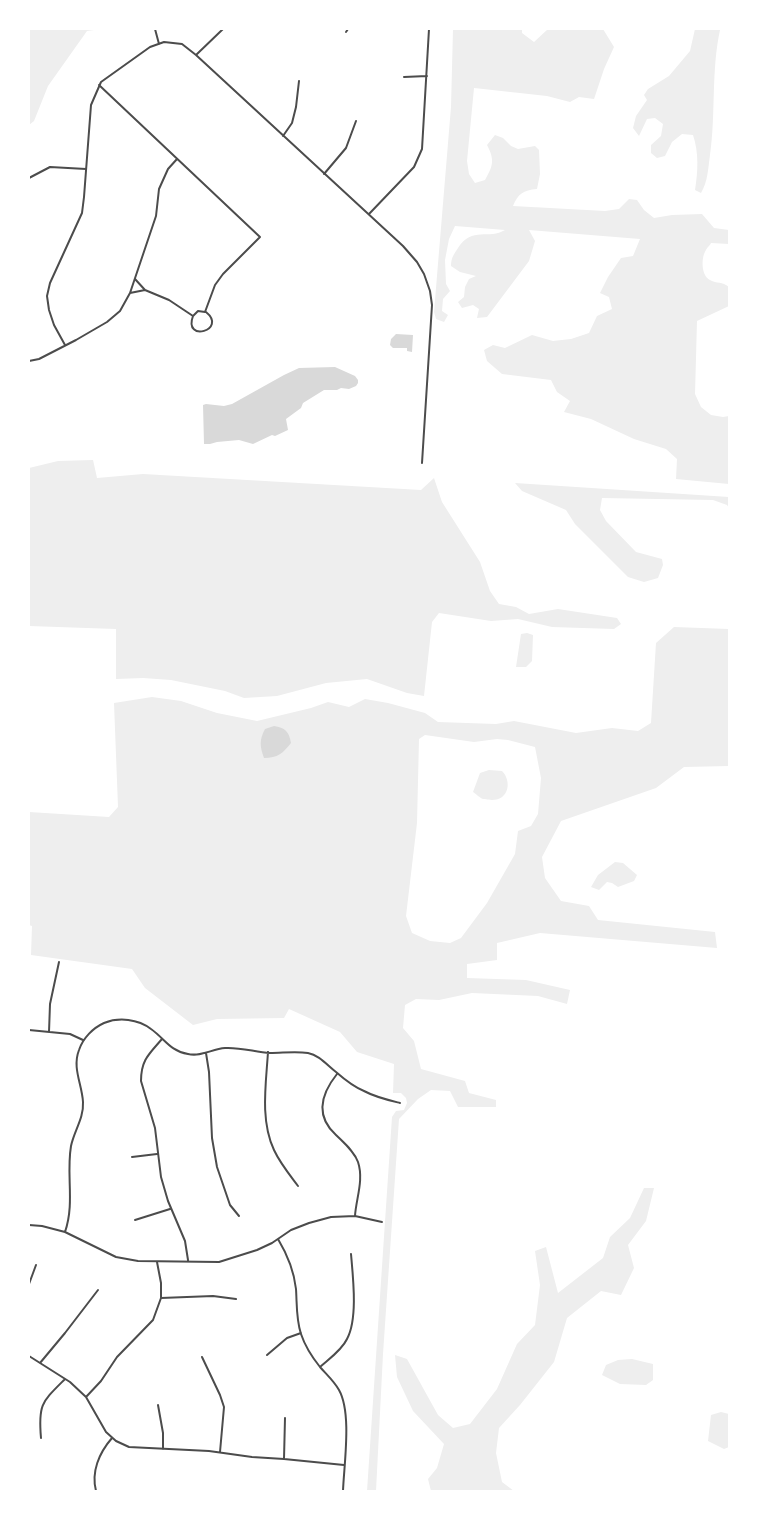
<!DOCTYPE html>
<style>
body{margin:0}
#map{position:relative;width:758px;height:1520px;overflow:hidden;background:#fff;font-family:"Exo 2",sans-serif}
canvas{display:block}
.frame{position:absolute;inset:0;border:30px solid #fff;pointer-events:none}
</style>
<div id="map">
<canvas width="758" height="1520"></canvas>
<div class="frame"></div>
</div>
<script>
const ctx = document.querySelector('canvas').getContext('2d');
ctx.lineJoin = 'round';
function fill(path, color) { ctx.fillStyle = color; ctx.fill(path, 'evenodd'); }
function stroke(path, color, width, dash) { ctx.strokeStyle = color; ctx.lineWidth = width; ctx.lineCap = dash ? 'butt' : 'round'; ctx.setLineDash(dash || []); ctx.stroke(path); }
fill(new Path2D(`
 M 29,29 L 94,30 L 87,31 L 48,86 L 34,121 L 29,125 Z
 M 453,29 L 522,29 L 522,33 L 534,42 L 548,29 L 603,29 L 614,47 L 604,69 L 594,99 L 579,97 L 570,102 L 547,96 L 474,88 L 467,161 L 469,174 L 475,183 L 485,180 C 493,166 495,160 487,145 L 495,135 L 503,138 L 511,146 L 518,149 L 535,146 L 539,150 L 540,174 L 537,189 C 523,190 518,194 513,206 L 605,211 L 619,209 L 629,199 L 637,200 L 644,210 L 654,218 L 672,215 L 702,214 L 714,228 L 729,230 L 729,244 L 711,243 C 711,244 706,249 706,250 C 701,257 701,276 710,280 C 717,284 722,281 729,287 L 729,306 L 697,321 L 695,394 L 701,407 L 711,415 L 723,417 L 729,416 L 729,484 L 676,479 L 677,459 L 666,449 L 634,439 L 591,419 L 564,412 L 570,401 L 557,392 L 551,380 L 502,374 L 487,361 L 484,350 L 493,345 L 505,348 L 532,335 L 553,341 L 571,339 L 589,333 L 597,316 L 612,309 L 609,297 L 600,293 L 608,277 L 621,258 L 633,256 L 640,239 L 529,230 L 535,241 L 529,261 L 487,317 L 477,318 L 479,309 L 473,305 L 462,308 L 458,302 L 464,297 L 465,287 L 469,279 L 476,276 L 460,272 L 451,266 C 451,258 454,254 458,248 C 472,226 489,240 505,230 L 455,226 L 449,239 L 445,260 L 446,284 L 450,291 L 443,299 L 442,311 L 448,315 L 444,322 L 436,319 L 434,312 L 451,107 Z
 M 695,29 L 721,29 L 720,30 C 711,71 716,114 710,155 C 708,169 708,181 701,193 L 695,190 C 698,171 699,153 693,135 L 682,134 L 672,142 L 665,156 L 657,158 L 651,153 L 651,145 L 661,136 L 663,124 L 655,118 L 647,119 L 639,136 L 633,128 L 636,116 L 647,100 L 644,95 L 648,89 L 669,76 L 690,51 Z
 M 93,460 L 97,478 L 143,474 L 421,490 L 434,478 L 442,502 L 480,562 L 490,591 L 499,604 L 516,607 L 529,614 L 558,609 L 617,618 L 621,624 L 614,629 L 552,627 L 518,619 L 491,621 L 439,613 L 432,622 L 424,696 L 407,693 L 367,679 L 326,683 L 277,696 L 244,698 L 225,691 L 171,680 L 143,678 L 116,679 L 116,629 L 29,626 L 29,468 L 58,461 Z
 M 515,483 L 729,497 L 729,508 L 727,505 L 713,500 L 602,498 L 600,510 L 606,521 L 636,552 L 662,559 L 663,565 L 658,578 L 644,582 L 628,577 L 575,524 L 566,510 L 522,491 Z
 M 674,627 L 729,629 L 729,766 L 684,767 L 656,788 L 561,821 L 542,857 L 545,878 L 561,901 L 589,906 L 598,920 L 715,932 L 717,948 L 540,933 L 497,943 L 497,960 L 467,964 L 467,978 L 526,980 L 570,990 L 567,1004 L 538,996 L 472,993 L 439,1000 L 416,999 L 405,1005 L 403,1028 L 414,1041 L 421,1069 L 465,1081 L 469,1093 L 496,1100 L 496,1107 L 458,1107 L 450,1091 L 431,1090 L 418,1099 L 399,1119 L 383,1354 L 376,1491 L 367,1491 L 392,1117 L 396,1111 L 404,1110 L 407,1103 L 406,1098 L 401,1093 L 393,1093 L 394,1064 L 357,1052 L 340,1032 L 289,1009 L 284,1018 L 217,1019 L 193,1025 L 145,988 L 132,969 L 31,955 L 32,926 L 29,925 L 29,812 L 109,817 L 118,807 L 114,703 L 152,697 L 181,701 L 217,713 L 257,721 L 311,708 L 328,702 L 349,707 L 365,699 L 388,703 L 425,713 L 438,722 L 496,724 L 514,721 L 576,733 L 612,728 L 638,731 L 651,723 L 656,643 ZM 425,735 L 474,742 L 497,739 L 508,740 L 535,747 L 541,778 L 538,814 L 531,826 L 518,831 L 515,854 L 487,903 L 461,938 L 450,943 L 430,941 L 412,933 L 406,916 L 417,823 L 419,739 Z
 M 527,633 L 533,635 L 532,661 L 526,667 L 516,667 L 521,634 Z
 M 489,770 L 502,771 C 512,781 509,800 492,800 C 491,800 484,799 483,799 C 480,798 476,794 473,792 L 480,773 Z
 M 615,862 L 623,863 L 637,875 L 634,881 L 618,887 L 612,883 L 607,882 L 599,890 L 591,887 L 598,875 Z
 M 644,1188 L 654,1188 L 646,1221 L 628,1245 L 634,1268 L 621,1295 L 601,1291 L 567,1318 L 554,1362 L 520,1405 L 499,1428 L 496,1453 L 502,1482 L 514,1491 L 431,1491 L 428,1479 L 437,1468 L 444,1444 L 413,1411 L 397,1377 L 395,1355 L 407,1359 L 438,1415 L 453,1428 L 470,1424 L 497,1389 L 517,1344 L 535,1325 L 540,1285 L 535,1251 L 546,1247 L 558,1293 L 603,1258 L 610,1237 L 630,1218 Z
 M 632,1359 L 653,1364 L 653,1380 L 646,1385 L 620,1384 L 602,1375 L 606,1365 L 618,1360 Z
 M 721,1412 L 729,1414 L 729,1447 L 724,1449 L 708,1441 L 711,1415 Z`), '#eee');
fill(new Path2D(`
 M 396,334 L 413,335 L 412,352 L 407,351 L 407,348 L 393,348 L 390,345 L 391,339 Z
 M 335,367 L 355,376 L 358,380 L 358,383 L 356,386 L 349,389 L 341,388 L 337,390 L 324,390 L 303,403 L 301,408 L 286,419 L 288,430 L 275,436 L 272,435 L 253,444 L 239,440 L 217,442 L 210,444 L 204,444 L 203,405 L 206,404 L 224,406 L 232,404 L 284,375 L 299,368 Z
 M 274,726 C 285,728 289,731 291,743 C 283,753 278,758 264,758 C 260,747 259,740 265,729 Z`), '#d9d9d9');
stroke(new Path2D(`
 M 155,29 L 159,44
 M 346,32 L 348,29
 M 196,55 L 223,29
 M 404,77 L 427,76
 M 99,85 L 260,237 L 223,274 L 215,285 L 205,312
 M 283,136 L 292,123 L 296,107 L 299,81
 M 324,174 L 346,148 L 356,121
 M 29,178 L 50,167 L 86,169
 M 369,214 L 414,167 L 422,149 L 429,29
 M 135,279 L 145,290 L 169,300 L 193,316
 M 130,293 L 145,290
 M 193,316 C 183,343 228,330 206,312
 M 193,316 L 198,311 L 205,312
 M 65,345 L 54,325 L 49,310 L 47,296 L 50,283 L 82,213 L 84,197 L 91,105 L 101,82 L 150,47 L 164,42 L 182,44 L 196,55 L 403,246 L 417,262 L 424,274 L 430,291 L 432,305 L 422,463
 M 29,361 L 39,359 L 76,340 L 107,322 L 120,311 L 130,293 L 156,216 L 159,189 L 168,169 L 177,159
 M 29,1030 L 70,1034 L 83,1040
 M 49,1032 L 50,1004 L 59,962
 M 162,1039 C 149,1054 141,1060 141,1081 L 155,1128 L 161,1177 L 168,1201 L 185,1241 L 188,1260
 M 268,1052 C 266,1084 260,1120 274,1150 C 280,1163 289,1174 298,1186
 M 206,1053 L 209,1072 L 212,1138 L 217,1167 L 230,1205 L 239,1216
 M 337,1074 C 321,1094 315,1116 336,1135 C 344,1143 354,1151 358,1162 C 364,1180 356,1199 355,1216
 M 132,1157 L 157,1154
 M 135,1220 L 170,1209
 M 29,1225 L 42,1226 L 65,1232 L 116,1257 L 138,1261 L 219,1262 L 257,1250 L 272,1243 L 291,1230 L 309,1223 L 331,1217 L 355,1216 L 382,1222
 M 65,1232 C 75,1203 66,1175 71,1146 C 74,1131 84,1118 83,1102 C 82,1084 72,1068 79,1050 C 83,1038 93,1028 104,1023 C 119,1017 138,1019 151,1029 C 165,1039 170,1051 188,1054 C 201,1057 212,1049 225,1048 C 240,1047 255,1052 270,1053 C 283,1053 295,1051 308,1053 C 319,1055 327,1065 336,1072 C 344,1079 354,1087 364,1091 C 375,1097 388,1100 400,1103
 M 278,1239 C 287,1254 294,1271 296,1289 C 297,1304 296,1319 301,1334 C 305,1346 312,1357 320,1367 C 326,1374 334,1381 339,1390 C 352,1413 344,1464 343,1491
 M 29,1284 L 36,1265
 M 161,1298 L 213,1296 L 236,1299
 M 267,1355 L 287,1338 L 301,1333
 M 29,1356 L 70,1382 L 86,1397 L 106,1432 L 116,1441 L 129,1447 L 209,1451 L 252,1457 L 284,1459 L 344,1465
 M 202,1357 L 220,1395 L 224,1407 L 220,1452
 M 40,1363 L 65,1333 L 98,1290
 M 320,1367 C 329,1359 342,1350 347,1339 C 358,1319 353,1277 351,1254
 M 86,1397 L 101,1381 L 117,1357 L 153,1320 L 161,1298 L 161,1283 L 157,1262
 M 158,1405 L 163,1433 L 163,1449
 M 41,1438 C 38,1404 42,1402 65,1379
 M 284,1459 L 285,1418
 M 96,1491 C 91,1472 99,1453 112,1438`), '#4c4c4c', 2);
</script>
